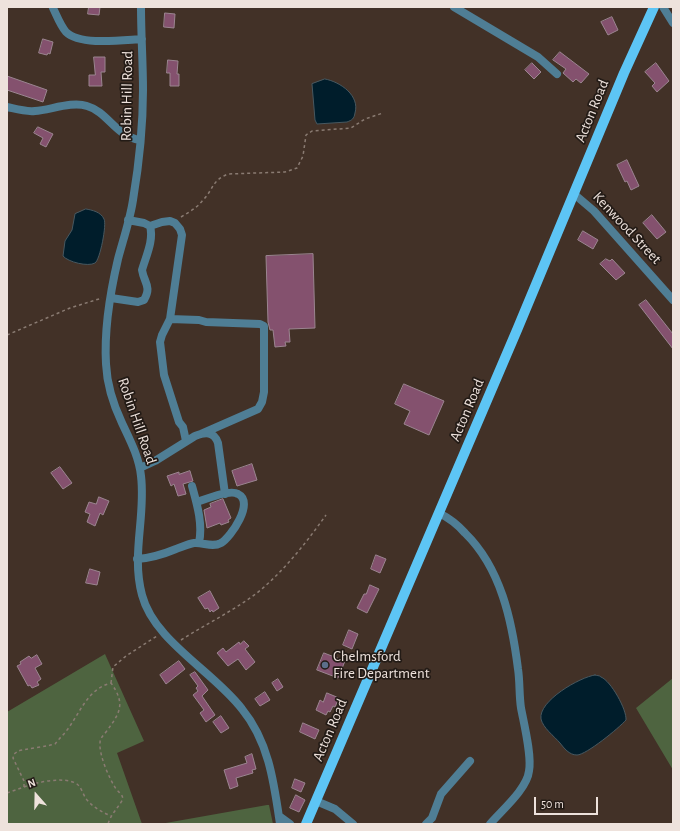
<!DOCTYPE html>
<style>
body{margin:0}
#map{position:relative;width:680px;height:831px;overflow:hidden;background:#423127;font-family:"Alegreya Sans",sans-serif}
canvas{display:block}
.frame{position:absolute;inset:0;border:8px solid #eee2dc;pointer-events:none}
.north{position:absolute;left:16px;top:775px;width:40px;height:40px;-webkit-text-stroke:3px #231b16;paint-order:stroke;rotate:340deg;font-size:11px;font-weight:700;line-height:16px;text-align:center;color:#eee2dc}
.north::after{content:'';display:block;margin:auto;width:14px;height:18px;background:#eee2dc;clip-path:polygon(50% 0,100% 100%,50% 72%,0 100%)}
.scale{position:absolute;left:534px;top:797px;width:64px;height:18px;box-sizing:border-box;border:2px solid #eee2dc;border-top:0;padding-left:5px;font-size:12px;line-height:14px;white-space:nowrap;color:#eee2dc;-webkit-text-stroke:3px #231b16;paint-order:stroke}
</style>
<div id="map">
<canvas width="680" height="831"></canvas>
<div class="frame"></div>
<div class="north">N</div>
<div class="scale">50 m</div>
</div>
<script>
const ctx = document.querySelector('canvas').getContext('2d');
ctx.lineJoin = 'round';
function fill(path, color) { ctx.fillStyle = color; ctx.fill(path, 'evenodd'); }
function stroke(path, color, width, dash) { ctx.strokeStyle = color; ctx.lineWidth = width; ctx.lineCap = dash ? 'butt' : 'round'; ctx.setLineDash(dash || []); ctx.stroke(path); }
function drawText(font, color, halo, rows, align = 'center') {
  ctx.font = font + ' "Alegreya Sans",sans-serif'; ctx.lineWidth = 3.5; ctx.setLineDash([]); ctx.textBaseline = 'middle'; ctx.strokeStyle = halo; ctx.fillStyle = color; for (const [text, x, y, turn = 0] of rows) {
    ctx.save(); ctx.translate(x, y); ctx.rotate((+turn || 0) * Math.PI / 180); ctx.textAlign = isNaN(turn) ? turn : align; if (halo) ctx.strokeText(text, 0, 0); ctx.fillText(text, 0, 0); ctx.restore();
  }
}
fill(new Path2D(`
 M 105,654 L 144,741 L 117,753 L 142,824 L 7,824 L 7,712 Z
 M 673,678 L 673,770 L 636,708 Z
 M 269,805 L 273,824 L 160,824 L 267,805 Z`), '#4e6440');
const water = new Path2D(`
 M 325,79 C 341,82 360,96 355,113 C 354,119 352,120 347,122 L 317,124 L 315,120 L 312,84 Z
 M 86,209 C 92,210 101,212 104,219 C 107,224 100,260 95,263 C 88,267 68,262 63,256 L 65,241 L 72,230 L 75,214 Z
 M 595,675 C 597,676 599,675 601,677 C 611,681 627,710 626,720 C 619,728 586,755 577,755 C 569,755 564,748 560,743 C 554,736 543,728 541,719 C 538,701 580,677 595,675 Z`);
fill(water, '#001d2b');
stroke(water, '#475860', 1);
const building = new Path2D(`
 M 89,7 L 100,7 L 99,15 L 88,14 Z
 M 165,13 L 175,14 L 174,28 L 164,27 Z
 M 612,17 L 618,30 L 608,35 L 601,22 Z
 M 43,39 L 53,42 L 50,54 L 48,53 L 47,55 L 39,53 Z
 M 560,52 L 589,74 L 581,83 L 576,79 L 573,82 L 563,73 L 566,69 L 553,60 Z
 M 94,57 L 105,57 L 105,72 L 101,72 L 102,86 L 89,86 L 89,75 L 95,75 Z
 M 168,60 L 178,61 L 177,74 L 179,74 L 179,86 L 170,86 L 170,73 L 167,73 Z
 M 532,63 L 541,72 L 534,79 L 525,70 Z
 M 656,63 L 669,81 L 657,92 L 652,86 L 655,83 L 645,72 Z
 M 7,76 L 47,90 L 43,102 L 7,90 Z
 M 38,127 L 53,134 L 46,147 L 40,144 L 43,138 L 34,133 Z
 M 627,160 L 639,186 L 631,190 L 627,181 L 625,182 L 617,165 Z
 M 652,215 L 666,232 L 657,239 L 643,223 Z
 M 583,231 L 598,240 L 593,249 L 578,240 Z
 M 313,254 L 315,328 L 289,329 L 290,342 L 285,342 L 286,346 L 275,347 L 273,330 L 270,330 L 268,322 L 266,256 Z
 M 606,259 L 610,261 L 612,259 L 625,273 L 616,280 L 600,264 Z
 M 646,300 L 673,334 L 673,349 L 639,305 Z
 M 404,384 L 444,401 L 429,435 L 404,424 L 410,411 L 395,404 Z
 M 252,464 L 257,480 L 237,486 L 232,471 Z
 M 60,467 L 72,483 L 63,489 L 51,473 Z
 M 190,471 L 193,481 L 183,484 L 186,494 L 178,496 L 174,484 L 171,486 L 167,476 L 179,472 L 179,474 Z
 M 99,497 L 109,501 L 103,515 L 100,513 L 95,526 L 87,522 L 90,514 L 85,512 L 89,502 L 96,504 Z
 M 223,499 L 231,518 L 228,520 L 229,522 L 221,525 L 220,523 L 207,528 L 204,510 L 211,507 L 210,504 Z
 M 376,555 L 386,559 L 380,573 L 371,569 Z
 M 90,569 L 100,572 L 97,585 L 86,583 Z
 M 370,585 L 379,589 L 367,613 L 357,608 L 364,594 L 366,594 Z
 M 210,591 L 219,608 L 213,612 L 212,610 L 210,612 L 208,608 L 205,609 L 198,598 Z
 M 349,630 L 358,634 L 352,649 L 343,645 Z
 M 244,641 L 249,646 L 245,649 L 255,662 L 246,670 L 238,659 L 228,666 L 217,653 L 223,648 L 226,652 L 239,642 L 240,644 Z
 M 324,653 L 345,661 L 338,678 L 317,670 Z
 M 37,655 L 42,664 L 35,668 L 41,679 L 37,682 L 39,685 L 32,688 L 30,685 L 28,686 L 17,666 L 21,664 L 20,662 L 29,656 L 31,658 Z
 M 179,661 L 185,669 L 166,684 L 160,675 Z
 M 195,672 L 208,690 L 202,696 L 215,715 L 206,722 L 200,713 L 204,710 L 193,695 L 198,691 L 196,688 L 198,686 L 190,675 Z
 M 278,679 L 283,687 L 277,691 L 272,683 Z
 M 265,692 L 270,700 L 260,706 L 255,699 Z
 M 327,693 L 339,698 L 335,707 L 333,706 L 330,712 L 328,711 L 326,715 L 316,710 L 320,700 L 323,702 Z
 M 221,716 L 229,728 L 221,733 L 213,722 Z
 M 303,723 L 319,730 L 315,739 L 300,732 Z
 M 252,754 L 256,769 L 252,770 L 253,773 L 236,778 L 238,786 L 230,789 L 224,770 L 247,763 L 245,757 Z
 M 295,779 L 305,783 L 301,792 L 292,788 Z
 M 296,795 L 305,800 L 299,812 L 290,808 Z`);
fill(building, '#84516e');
stroke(building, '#9b8590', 1);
stroke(new Path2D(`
 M 181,217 C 189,212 197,208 203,200 C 214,189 211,181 228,174 L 285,172 L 297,168 L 303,156 L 306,135 L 312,131 L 351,128 L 365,119 L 383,113
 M 7,335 L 70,308 L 102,298
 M 181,640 C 206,624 233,611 257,593 C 284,571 306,543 326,515
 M 111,683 L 113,667 L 126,656 L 157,636
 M 24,787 C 37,782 65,776 77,784 C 82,788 83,795 87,800 C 94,808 102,812 111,816
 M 7,793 L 24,787 L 24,781 L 13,758 L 14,754 L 18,751 C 25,749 49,746 55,744 C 57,742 59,739 61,737 C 79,719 84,690 111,683 C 126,704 120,713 106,732 C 103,736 100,738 100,743 C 99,755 109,778 116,789 C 119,793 122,793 123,799 C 118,808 111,814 108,824`), '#8a7b72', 1.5, [3, 3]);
stroke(new Path2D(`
 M 141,7 C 141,35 143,63 143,90 C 143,127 139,164 133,200 C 130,220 123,240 118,259 C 110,293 104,330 106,364 C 107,385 113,404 122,423 C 130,440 139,457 141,476 C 146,516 131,554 142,595 C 154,641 213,671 242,709 C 269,742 274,783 280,824
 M 454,7 L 538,57 L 557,74
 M 663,7 L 673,23
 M 53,8 C 57,16 60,25 66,32 C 80,46 123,40 142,39
 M 7,107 C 16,109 25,112 35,111 C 50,110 72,101 87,106 C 108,112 115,136 140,140
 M 574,194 L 594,211 L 673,300
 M 128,220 L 144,223 L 150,226 L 162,222 L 170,221 L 175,223 L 180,229 L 182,235 L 170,319 L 162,335 L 160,342 L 164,375 L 179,422 L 183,427 L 186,441
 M 111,298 L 138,302 L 144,300 C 152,286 144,283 142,270 C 146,256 154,240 150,226
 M 170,319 L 199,320 L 206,322 L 260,324 L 264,326 L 264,392 L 262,402 L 258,409 L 201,434
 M 140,468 L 155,461 L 195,436 C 205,432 214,431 218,443 L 225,494
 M 192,486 C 197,504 203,524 199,543
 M 439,513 C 449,518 458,525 465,533 C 501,568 512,621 518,669 C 520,682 519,695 521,708 C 524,724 532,756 529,771 C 527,789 502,810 490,824
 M 137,559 C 151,558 164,554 176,549 C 182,547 188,544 194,543 C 203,542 212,548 221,543 C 231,537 255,502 238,494 C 230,489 206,499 197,502
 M 316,801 L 335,809 L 353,824
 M 279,816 L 290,824
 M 426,824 L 432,818 L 441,794 L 470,761`), '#4f7e95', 8);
stroke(new Path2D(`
 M 306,824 L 517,330 L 624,73 L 654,7`), '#5dc5f5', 10);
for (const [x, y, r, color] of [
 [325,665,4,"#5c6f8a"]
]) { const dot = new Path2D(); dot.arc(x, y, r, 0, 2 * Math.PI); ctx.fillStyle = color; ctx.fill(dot); stroke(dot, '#231b16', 1.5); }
drawText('15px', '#eee2dc', '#231b16', [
 ["Robin Hill Road",127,96,-89],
 ["Acton Road",592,111,-68],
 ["Kenwood Street",627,228,47],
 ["Acton Road",467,410,-67],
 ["Robin Hill Road",137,421,71],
 ["Acton Road",330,730,-67]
]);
drawText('15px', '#eee2dc', '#231b16', [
 ["Chelmsford",333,656],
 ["Fire Department",333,673]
], 'left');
</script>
